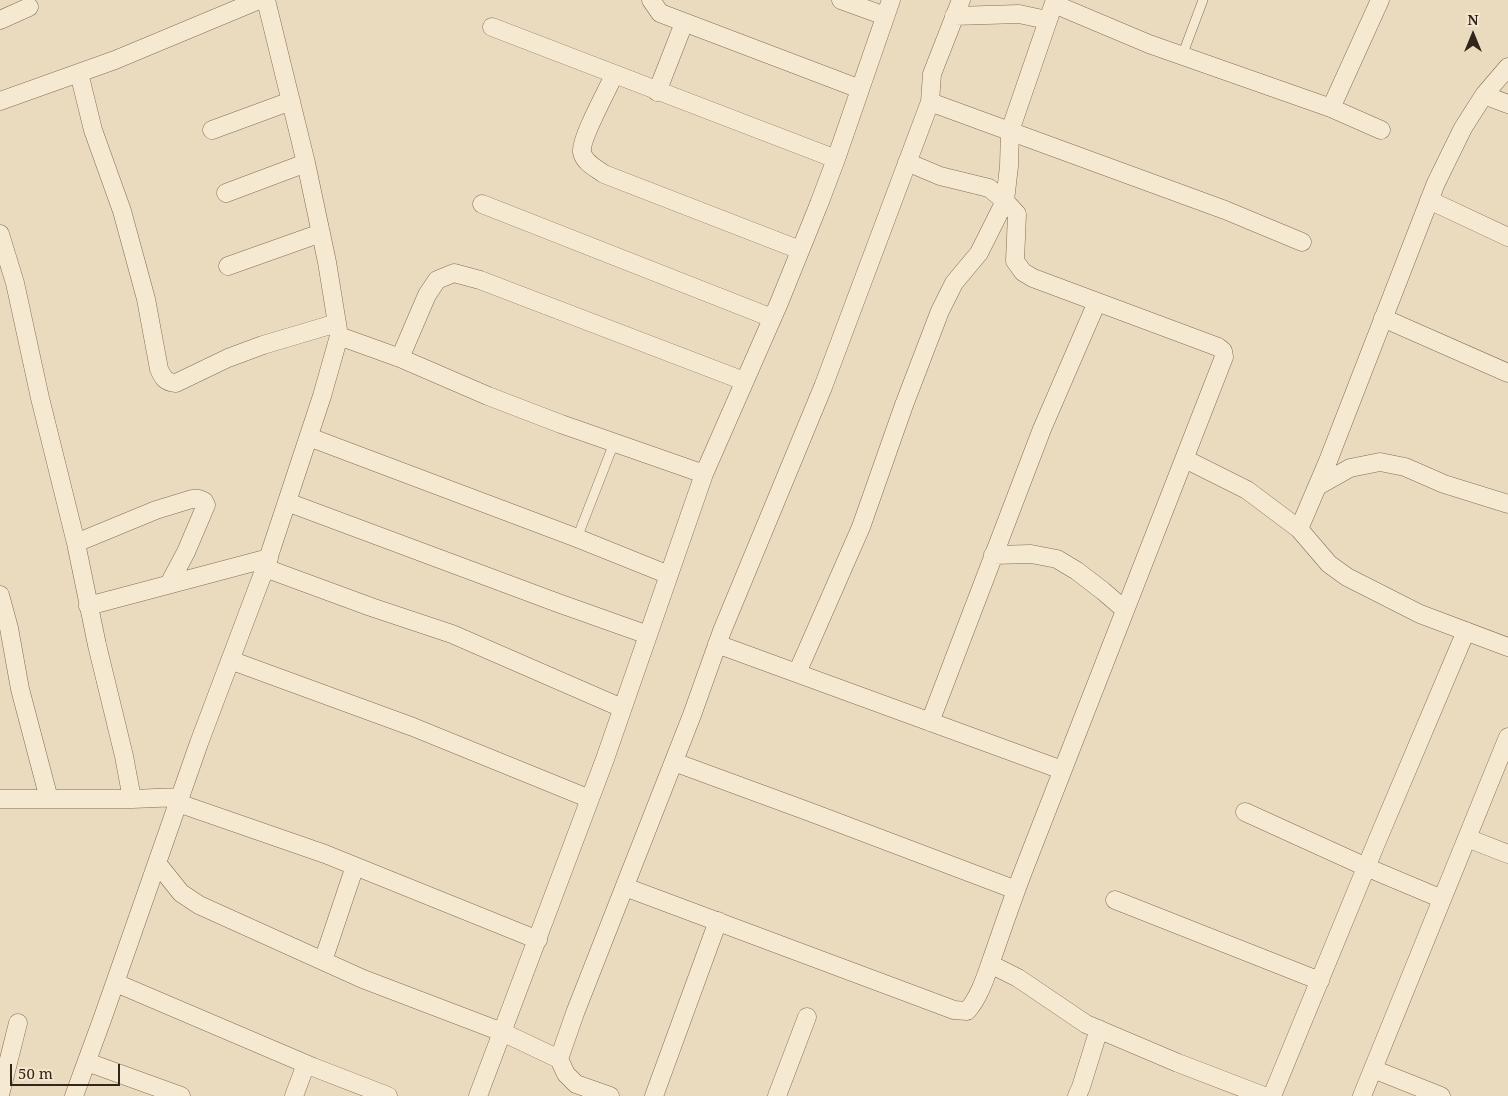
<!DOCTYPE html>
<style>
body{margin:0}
#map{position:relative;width:1508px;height:1096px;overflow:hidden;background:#ebdbbe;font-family:"Noto Serif",serif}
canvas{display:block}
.north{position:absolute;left:1448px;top:10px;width:50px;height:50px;-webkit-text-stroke:4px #f3e6cd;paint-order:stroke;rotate:0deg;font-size:14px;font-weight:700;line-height:20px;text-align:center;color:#32261c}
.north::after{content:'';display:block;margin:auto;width:18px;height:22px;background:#32261c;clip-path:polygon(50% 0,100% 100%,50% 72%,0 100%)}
.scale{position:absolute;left:10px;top:1064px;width:110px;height:22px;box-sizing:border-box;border:2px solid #32261c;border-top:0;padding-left:6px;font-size:15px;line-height:18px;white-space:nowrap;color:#32261c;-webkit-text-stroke:4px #f3e6cd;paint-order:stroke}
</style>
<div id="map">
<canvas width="1508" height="1096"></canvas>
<div class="north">N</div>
<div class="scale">50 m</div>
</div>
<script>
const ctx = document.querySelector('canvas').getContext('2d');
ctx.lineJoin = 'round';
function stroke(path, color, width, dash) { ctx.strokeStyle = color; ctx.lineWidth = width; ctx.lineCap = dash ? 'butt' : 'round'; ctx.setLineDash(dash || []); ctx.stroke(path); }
const lane = new Path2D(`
 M 1182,56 L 1203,0
 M 577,538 L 614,443`);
const street = new Path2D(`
 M 651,0 L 660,13 L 860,89
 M 841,0 L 885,16
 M 1054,4 L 1149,44 L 1331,108 L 1381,130
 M 954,16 L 1019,14 L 1047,20
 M 0,20 L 29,7
 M 492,27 L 836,159
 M 79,73 L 93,130 L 122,211 L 146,299 L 159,369 C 163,378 165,382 176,383 L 228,358 L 263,345 L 337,323
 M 614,75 C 608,89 580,139 582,152 C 584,163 596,168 604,174 L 800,250
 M 657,92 L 684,23
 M 1484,95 L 1508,104
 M 0,101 L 115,60 L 259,0
 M 930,102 L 1225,210 L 1302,242
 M 1331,108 L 1380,0
 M 212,130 L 291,101
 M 226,193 L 306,163
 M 1429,200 L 1508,237
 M 482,204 L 772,318
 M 0,234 L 15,283 L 40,398 L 76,543 L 97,645 L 124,756 L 132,799
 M 228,266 L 321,233
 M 1383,318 L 1508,373
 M 339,336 L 400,358 L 488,396 L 561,424 L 704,474
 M 400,358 L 427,295 L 437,280 L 454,273 L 480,280 L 744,381
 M 309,437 L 577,538 L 669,575
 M 1185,459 L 1247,490 L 1299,529 L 1329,564 L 1347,577 L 1420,614 L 1508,647
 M 1318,486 L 1350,468 L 1380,462 L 1405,467 L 1444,484 L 1508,504
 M 287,502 L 558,603 L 648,635
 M 1299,529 L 1328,461 L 1436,183 L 1463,128 L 1484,95 L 1508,67
 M 76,543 L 156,510 L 192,499 L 199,499 L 204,501 L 206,505 L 186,552 L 169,584
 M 993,555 L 1031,554 L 1057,559 L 1077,571 L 1103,591 L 1125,610
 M 265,568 L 371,607 L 452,634 L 622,708
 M 0,595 L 9,628 L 20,689 L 49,799
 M 88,606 L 269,558
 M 717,644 L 1062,770
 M 230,660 L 413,727 L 590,799
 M 797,673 L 861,527 L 904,405 L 940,311 L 954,283 L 979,253 L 1005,201 L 1009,166 L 1010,131 L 1055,0
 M 930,722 L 1042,429 L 1097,302
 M 674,762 L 810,812 L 1016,890
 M 0,799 L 132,799 L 180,797
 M 178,803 L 325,854 L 538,940
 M 1245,812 L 1366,867 L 1442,899
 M 1467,838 L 1508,854
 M 157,863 L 181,893 L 199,905 L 363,979 L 502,1032 L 559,1059 L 566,1074 L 576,1084 L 610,1096
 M 625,887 L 954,1010 L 967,1011 C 981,996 988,969 995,950 C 1005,921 1015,892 1026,864 C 1091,695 1159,527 1224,357 L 1223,351 L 1218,347 L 1033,278 L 1023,272 L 1015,261 L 1017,214 L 1005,201 L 989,188 L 940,176 L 907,162
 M 1115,900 L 1320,981
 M 323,961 L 355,866
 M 990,964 L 1018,978 L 1086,1024 L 1178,1063 L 1264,1096
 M 116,983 L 313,1067 L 388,1096
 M 559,1059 L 575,1013 L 692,715 L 722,631 L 823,387 L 930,102 L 932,74 L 961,0
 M 87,1062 L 181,1096
 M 1373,1069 L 1441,1096
 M 0,1095 L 18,1023
 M 74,1096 L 103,1017 L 199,743 L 265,568 L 322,396 L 339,336 L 327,262 L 306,163 L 266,0
 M 294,1096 L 306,1064
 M 478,1096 L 605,759 L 704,474 L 779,303 L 819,204 L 836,159 L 891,0
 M 654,1096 L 718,921
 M 777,1096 L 807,1017
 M 1077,1096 L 1081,1087 L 1099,1029
 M 1272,1096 L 1377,841 L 1466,631
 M 1362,1096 L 1508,737`);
stroke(lane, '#826c58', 10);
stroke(street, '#826c58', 19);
stroke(lane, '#f6e9d1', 9);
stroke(street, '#f6e9d1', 18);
</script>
